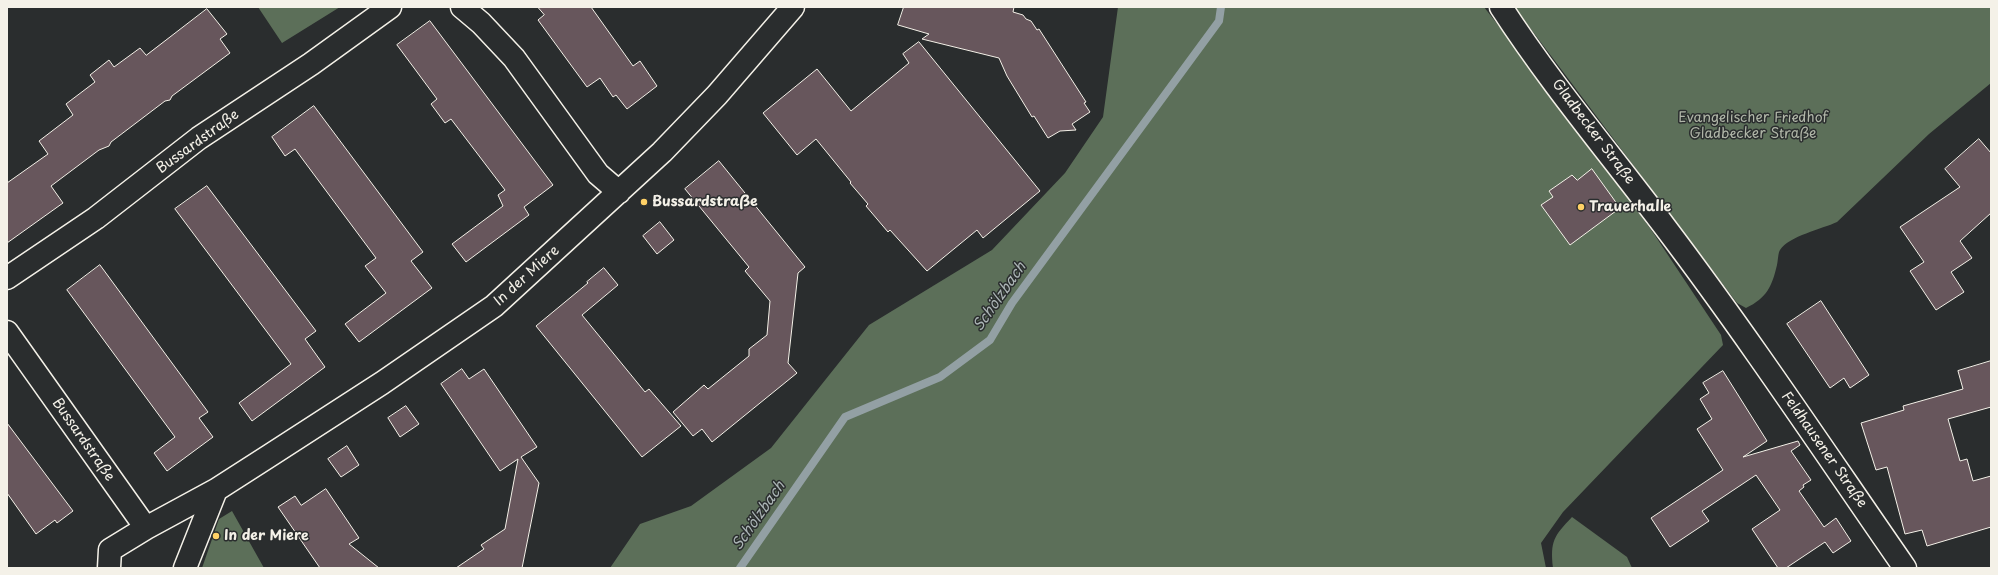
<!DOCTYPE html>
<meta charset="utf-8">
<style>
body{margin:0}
#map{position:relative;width:1998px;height:575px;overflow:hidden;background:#2a2d2e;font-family:"Playpen Sans",sans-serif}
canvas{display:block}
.frame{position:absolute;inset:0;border:8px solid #f4f1e8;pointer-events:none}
</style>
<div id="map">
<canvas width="1998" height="575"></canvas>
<div class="frame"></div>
</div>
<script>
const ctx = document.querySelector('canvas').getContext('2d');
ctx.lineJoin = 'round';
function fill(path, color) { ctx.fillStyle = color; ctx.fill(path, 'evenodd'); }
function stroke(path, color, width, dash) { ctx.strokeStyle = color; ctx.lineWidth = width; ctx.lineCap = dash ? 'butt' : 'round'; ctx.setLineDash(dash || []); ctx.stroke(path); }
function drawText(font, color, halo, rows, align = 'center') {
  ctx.font = font + ' "Playpen Sans",sans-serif'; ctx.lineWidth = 3; ctx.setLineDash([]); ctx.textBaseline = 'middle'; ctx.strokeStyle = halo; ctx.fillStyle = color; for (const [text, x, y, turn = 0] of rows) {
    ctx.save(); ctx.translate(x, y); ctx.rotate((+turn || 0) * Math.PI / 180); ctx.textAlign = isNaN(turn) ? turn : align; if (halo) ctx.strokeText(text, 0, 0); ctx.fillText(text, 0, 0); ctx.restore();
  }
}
fill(new Path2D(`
 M 258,7 L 340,7 L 282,43 Z
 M 1118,7 L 1484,7 L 1580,130 L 1654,234 L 1721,335 L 1723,345 L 1563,512 L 1541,543 L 1546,568 L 610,568 L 640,524 L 691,506 L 771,448 L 869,325 L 992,250 L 1065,173 L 1103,117 Z
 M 1991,7 L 1991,83 L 1929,134 L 1837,222 C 1822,229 1789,236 1780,250 C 1778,253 1778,261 1777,265 C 1772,286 1767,298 1746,308 L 1737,303 L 1515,8 Z
 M 232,511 L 264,568 L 202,568 L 219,519 Z
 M 1572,517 L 1627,557 L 1632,568 L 1553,568 C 1550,541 1554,536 1572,517 Z`), '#5c6f59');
stroke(new Path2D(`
 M 740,568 L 845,417 L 940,377 L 990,340 L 1012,303 L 1219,21 L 1221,7`), '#93a0a4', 8);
const building = new Path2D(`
 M 538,7 L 591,7 L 633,66 L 640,61 L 657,86 L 627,109 L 616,95 L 613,97 L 600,78 L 587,87 L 538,20 L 544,15 Z
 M 904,7 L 1014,7 L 1013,12 L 1023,15 L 1026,19 L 1031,21 L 1037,30 L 1039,29 L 1086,102 L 1084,103 L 1090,112 L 1072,124 L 1076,130 L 1060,131 L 1048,138 L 1034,116 L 1032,117 L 1007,76 L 999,58 L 922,39 L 929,34 L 898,25 Z
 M 207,9 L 227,34 L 220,39 L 230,53 L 172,96 L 170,100 L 165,101 L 111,142 L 109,146 L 99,150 L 51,186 L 63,203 L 7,243 L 7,183 L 48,154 L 39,141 L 73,115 L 66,104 L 95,82 L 90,75 L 109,60 L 114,67 L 140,48 L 146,55 Z
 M 430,21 L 553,185 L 524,207 L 529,215 L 466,262 L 452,244 L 503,206 L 498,195 L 505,190 L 451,119 L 445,123 L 431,104 L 437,99 L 397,45 Z
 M 919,42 L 1040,191 L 983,238 L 977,230 L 927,271 L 890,230 L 888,232 L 866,206 L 868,204 L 850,183 L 851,182 L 816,139 L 797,155 L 763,113 L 817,69 L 851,111 L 909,63 L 903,54 Z
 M 314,106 L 423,252 L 411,261 L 432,288 L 359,342 L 345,324 L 386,293 L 365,266 L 376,258 L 295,149 L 285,156 L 272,137 Z
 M 1979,139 L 1991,153 L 1991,213 L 1960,241 L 1972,258 L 1951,272 L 1964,292 L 1936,310 L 1910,271 L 1924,262 L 1900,227 L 1960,187 L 1945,169 Z
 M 719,161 L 805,267 L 798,273 L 788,363 L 797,373 L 712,442 L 702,429 L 693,436 L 673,412 L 704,385 L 708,389 L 749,356 L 749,349 L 767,335 L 770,301 L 745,271 L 749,267 L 685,189 Z
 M 1592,169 L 1620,208 L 1570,245 L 1541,205 L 1553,197 L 1549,191 L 1572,175 L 1577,180 Z
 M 207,186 L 316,331 L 305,339 L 325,367 L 252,421 L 239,403 L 291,364 L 175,209 Z
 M 660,222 L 674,240 L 657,254 L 643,236 Z
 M 100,265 L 208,412 L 199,418 L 213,437 L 167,471 L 154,453 L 175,437 L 67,290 Z
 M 604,268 L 618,285 L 582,315 L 645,392 L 649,389 L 681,426 L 642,457 L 536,326 L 588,283 L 587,282 Z
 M 1821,301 L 1869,375 L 1850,388 L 1844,378 L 1830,388 L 1787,324 Z
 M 1991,361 L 1991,407 L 1948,419 L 1960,461 L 1967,459 L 1973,481 L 1991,476 L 1991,527 L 1927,546 L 1922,530 L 1905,534 L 1887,467 L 1876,470 L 1861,423 L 1904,410 L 1903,406 L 1963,389 L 1958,371 Z
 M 462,369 L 469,379 L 484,369 L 537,447 L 521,457 L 539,483 L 522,568 L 456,568 L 484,549 L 481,545 L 505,529 L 518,459 L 500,471 L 441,384 Z
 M 1723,371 L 1767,441 L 1743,457 L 1798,441 L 1800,445 L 1791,451 L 1811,480 L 1803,485 L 1804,487 L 1799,491 L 1824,527 L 1836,518 L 1851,541 L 1833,553 L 1825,542 L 1786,568 L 1778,568 L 1752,529 L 1780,510 L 1756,475 L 1702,511 L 1709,521 L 1670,547 L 1651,518 L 1723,470 L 1697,429 L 1712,419 L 1700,399 L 1709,393 L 1703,383 Z
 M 406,406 L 419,424 L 400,437 L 388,418 Z
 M 7,423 L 73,511 L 57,523 L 55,520 L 36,534 L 7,493 Z
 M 347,446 L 359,465 L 341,477 L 328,459 Z
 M 326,489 L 359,538 L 349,544 L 379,568 L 320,568 L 278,507 L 295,496 L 301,505 Z`);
fill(building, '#67565c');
stroke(building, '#f4f1e8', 1);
const street = new Path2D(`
 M 462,7 L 481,23 L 514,58 L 598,174 L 619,192
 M 1501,7 C 1551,84 1610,154 1665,227 C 1749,338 1826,454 1905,568
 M 7,278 L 96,218 L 199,138 L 311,64 L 390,7
 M 7,332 L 146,528
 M 109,568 L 110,550 L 146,528 L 216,490 L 269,456 L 382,383 L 494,306 L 662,152 L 717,95 L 793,7
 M 185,568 L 216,490`);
stroke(street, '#f4f1e8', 25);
stroke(street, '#2a2d2e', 22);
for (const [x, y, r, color] of [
 [644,202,4,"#ffd166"],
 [1581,207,4,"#ffd166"],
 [216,536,4,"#ffd166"]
]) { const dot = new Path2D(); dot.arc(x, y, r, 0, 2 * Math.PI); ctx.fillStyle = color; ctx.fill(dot); stroke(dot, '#2a2d2e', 1.5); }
drawText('14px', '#b0b6a8', '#2a2d2e', [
 ["Evangelischer Friedhof",1753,118],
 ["Gladbecker Straße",1753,134]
]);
drawText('14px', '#f4f1e8', '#2a2d2e', [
 ["Gladbecker Straße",1593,132,53],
 ["Bussardstraße",198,142,-36],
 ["In der Miere",527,276,-42],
 ["Bussardstraße",83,440,55],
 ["Feldhausener Straße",1824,450,55]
]);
drawText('bold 14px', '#f4f1e8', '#2a2d2e', [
 ["Bussardstraße",652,202],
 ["Trauerhalle",1589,207],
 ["In der Miere",224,536]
], 'left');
drawText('italic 15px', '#abb4b5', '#2a2d2e', [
 ["Schölzbach",1000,297,-55],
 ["Schölzbach",759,516,-55]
]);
</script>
